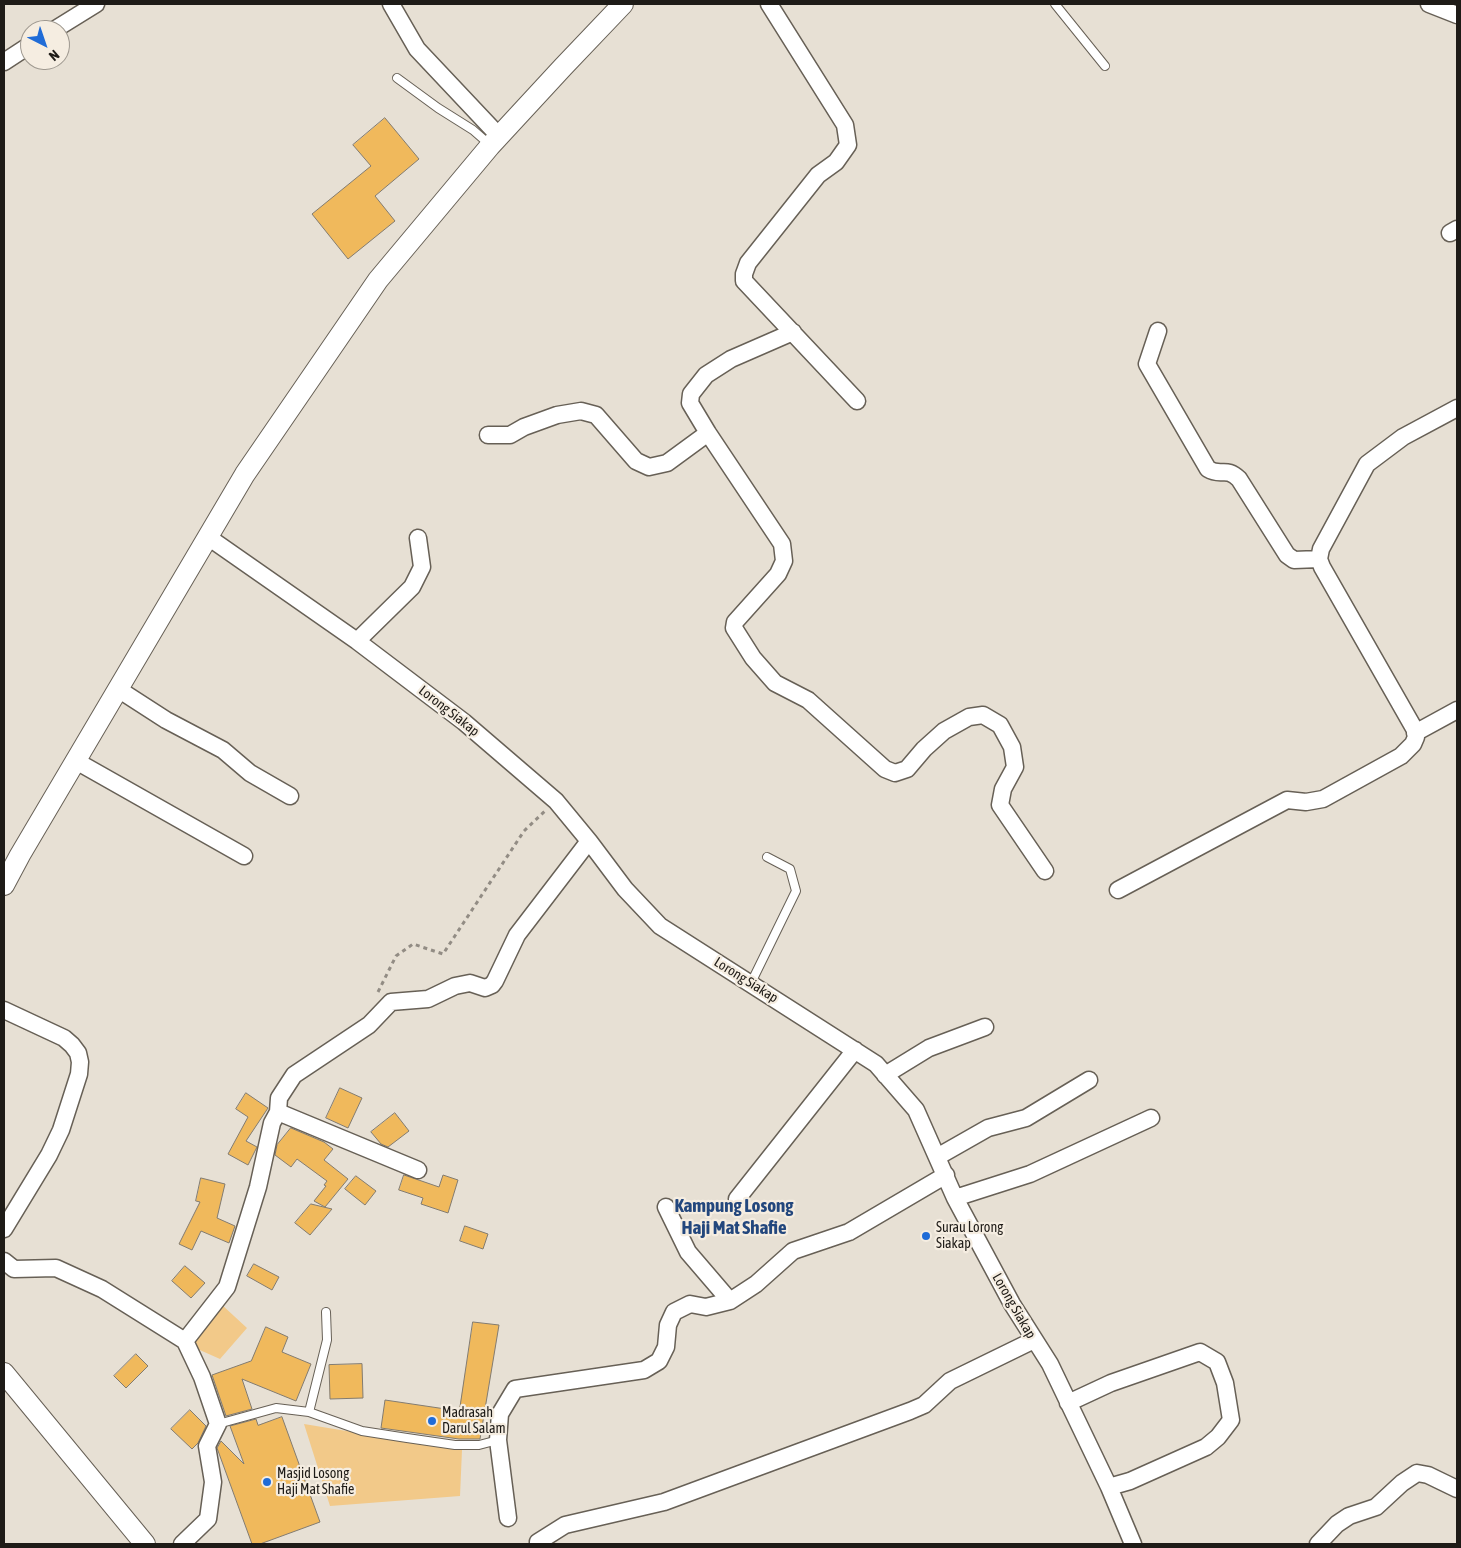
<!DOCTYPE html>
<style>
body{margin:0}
#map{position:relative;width:1461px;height:1548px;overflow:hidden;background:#e7e0d4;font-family:"Asap Condensed",sans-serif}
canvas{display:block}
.frame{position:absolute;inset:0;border:5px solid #1e1b17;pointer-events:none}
.north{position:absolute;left:20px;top:20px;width:50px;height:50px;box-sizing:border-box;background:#f5ede1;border:1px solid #9f9990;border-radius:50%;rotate:139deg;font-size:14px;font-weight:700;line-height:20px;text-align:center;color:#1e1b17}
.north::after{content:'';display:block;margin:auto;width:18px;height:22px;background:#206cd7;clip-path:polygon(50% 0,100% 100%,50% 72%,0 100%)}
</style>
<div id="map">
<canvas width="1461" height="1548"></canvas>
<div class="frame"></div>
<div class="north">N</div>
</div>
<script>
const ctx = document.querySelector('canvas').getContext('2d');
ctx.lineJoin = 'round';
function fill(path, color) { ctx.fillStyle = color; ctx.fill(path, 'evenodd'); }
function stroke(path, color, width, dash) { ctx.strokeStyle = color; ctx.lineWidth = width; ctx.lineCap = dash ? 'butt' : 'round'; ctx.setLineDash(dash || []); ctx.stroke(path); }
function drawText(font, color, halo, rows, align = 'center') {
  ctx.font = font + ' "Asap Condensed",sans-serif'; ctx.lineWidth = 4.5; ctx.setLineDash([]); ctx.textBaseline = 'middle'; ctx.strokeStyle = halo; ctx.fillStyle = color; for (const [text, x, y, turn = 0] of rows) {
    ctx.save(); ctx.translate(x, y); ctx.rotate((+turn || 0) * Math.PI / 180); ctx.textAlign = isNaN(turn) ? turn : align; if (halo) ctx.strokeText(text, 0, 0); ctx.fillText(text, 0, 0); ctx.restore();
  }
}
fill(new Path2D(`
 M 221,1304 L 247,1328 L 220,1359 L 193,1347 L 197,1332 Z
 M 304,1424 L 462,1450 L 460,1496 L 330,1506 Z`), '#f2c989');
const building = new Path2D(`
 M 385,118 L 419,159 L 375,196 L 395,221 L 348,259 L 312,214 L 371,166 L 353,145 Z
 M 340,1088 L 362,1098 L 348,1128 L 326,1118 Z
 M 246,1093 L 268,1108 L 246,1141 L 257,1147 L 248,1165 L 228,1154 L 248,1117 L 236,1109 Z
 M 395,1113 L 409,1131 L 388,1147 L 381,1144 L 371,1132 Z
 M 291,1128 L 324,1142 L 333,1149 L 324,1160 L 348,1179 L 325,1207 L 314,1201 L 326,1186 L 324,1185 L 327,1181 L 297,1159 L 291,1167 L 275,1155 L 277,1145 Z
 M 404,1175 L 439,1187 L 443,1175 L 458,1180 L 448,1213 L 421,1204 L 423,1198 L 399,1190 Z
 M 356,1176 L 376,1191 L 365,1205 L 345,1189 Z
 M 201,1178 L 225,1184 L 217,1218 L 235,1226 L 229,1243 L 201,1231 L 192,1250 L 179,1244 L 200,1202 L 196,1201 Z
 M 311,1204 L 332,1209 L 310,1235 L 295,1223 Z
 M 465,1226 L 488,1234 L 483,1249 L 460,1241 Z
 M 254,1264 L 279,1277 L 272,1290 L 247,1276 Z
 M 185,1266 L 205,1283 L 191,1298 L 172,1281 Z
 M 473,1322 L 499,1325 L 480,1439 L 459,1439 L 381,1428 L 385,1400 L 459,1411 Z
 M 266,1327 L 288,1337 L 282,1352 L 311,1364 L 296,1401 L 242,1379 L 252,1409 L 226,1416 L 212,1375 L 251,1361 Z
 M 136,1354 L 148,1366 L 126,1388 L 114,1376 Z
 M 362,1364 L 363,1398 L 330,1399 L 329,1365 Z
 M 190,1410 L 206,1426 L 198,1443 L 192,1449 L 171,1429 Z
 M 282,1417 L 320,1522 L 260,1544 L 252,1544 L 217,1448 L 221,1441 L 244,1464 L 230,1426 L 256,1419 L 258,1425 Z`);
fill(building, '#f0b95c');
stroke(building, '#827b70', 1);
const service = new Path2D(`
 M 1055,4 L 1105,66
 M 397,78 L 438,108 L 473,130 L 489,144
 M 751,983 L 796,891 L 790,869 L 767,857
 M 309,1412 L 327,1340 L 326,1312
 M 218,1424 L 276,1408 L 309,1412 L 362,1431 L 407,1438 L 455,1445 L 479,1445 L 498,1440`);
const minor = new Path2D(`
 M 391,4 L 417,49 L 499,136
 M 769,4 L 845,125 L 848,145 L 836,162 L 818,175 L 748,263 L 744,274 L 744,281 L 857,401
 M 1429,4 L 1457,15
 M 54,30 L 96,4
 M 4,62 L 30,45
 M 1450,233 L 1457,229
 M 1158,331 L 1147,364 L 1208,469 C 1221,477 1226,466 1239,479 L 1287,555 L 1294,560 L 1319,559
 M 793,332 L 731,359 L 706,375 L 691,394 L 690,403 L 708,433 L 782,544 L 784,561 L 778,574 L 735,622 L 734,628 L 753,658 L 775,683 L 808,700 L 885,769 L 895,773 L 907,769 L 924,749 L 944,731 L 969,717 L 983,715 L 1000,725 L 1012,747 L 1015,767 L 1003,789 L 1000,805 L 1045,871
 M 488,435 L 510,435 L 524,427 L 557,415 L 581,411 L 596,415 L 636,461 L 649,467 L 667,463 L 708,433
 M 208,537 L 357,641 L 464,722 L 556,801 L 589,841 L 625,889 L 660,926 L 876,1064 L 916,1110 L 955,1198 L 1012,1304 L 1050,1364 L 1109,1487 L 1133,1544
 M 357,641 L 412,587 L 422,567 L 418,538
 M 118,689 L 166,720 L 223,750 L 250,773 L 290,796
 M 1415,733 L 1457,710
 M 76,761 L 244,856
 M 1118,890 L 1287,800 L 1306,802 L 1323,799 L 1401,756 L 1413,744 L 1416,737 L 1415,730 L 1322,567 L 1319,559 L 1321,549 L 1367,464 L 1403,437 L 1457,408
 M 4,1010 L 64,1038 L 72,1045 L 78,1053 L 80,1062 L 79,1074 L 61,1130 L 49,1155 L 4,1229
 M 885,1075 L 929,1048 L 985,1027
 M 278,1112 L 279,1098 L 294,1075 L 369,1025 L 391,1002 L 428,999 L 455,986 L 470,983 L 485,988 L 492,985 L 495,981 L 517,935 L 589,841
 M 937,1157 L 988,1128 L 1026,1118 L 1089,1080
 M 955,1198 L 1030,1174 L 1151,1118
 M 737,1199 L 855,1050
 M 666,1207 L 688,1252 L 730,1301
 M 4,1261 L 14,1269 L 56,1268 L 102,1289 L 185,1341 L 202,1377 L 218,1424 L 207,1446 L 213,1482 L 208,1519 L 182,1544
 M 185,1341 L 227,1287 L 258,1187 L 272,1123 L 278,1112 L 418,1170
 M 1068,1403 L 1111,1383 L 1200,1352 L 1217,1362 L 1225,1383 L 1231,1420 L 1218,1437 L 1206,1447 L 1130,1481 L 1109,1487
 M 508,1518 L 498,1440 L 500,1414 L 515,1389 L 644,1370 L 659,1361 L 666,1347 L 668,1325 L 674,1312 L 690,1304 L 706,1307 L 730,1301 L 756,1284 L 793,1251 L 849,1232 L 946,1175
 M 538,1544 L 538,1542 L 565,1525 L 664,1502 L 910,1411 L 924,1405 L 950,1381 L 1034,1340
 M 1318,1544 L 1337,1524 L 1349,1516 L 1376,1507 L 1402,1483 L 1417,1473 L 1428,1475 L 1457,1489`);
const tertiary = new Path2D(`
 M 4,885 L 20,855 L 245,474 L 378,280 L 490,146 L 563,67 L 623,4
 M 4,1373 L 145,1544`);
stroke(service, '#676056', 10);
stroke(minor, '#676056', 19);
stroke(tertiary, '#676056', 22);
stroke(new Path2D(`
 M 378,992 L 396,956 L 413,944 L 443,954 L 524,831 L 545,811`), '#928c84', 3, [4, 4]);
stroke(service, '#fff', 8);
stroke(minor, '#fff', 16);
stroke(tertiary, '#fff', 20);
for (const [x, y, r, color] of [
 [926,1236,5,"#206cd7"],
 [432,1421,5,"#206cd7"],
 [267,1482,5,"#206cd7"]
]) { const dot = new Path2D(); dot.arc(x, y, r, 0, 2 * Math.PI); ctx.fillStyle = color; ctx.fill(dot); stroke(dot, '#f5ede1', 2); }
drawText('14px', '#1e1b17', '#f5ede1', [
 ["Lorong Siakap",449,711,38],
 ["Lorong Siakap",746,980,32],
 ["Lorong Siakap",1014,1306,60]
]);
drawText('14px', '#1e1b17', '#f5ede1', [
 ["Surau Lorong",936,1228],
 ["Siakap",936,1244],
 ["Madrasah",442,1413],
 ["Darul Salam",442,1429],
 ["Masjid Losong",277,1474],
 ["Haji Mat Shafie",277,1490]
], 'left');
drawText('bold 19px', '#23477d', '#f5ede1', [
 ["Kampung Losong",734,1206],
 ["Haji Mat Shafie",734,1228]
]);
</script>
